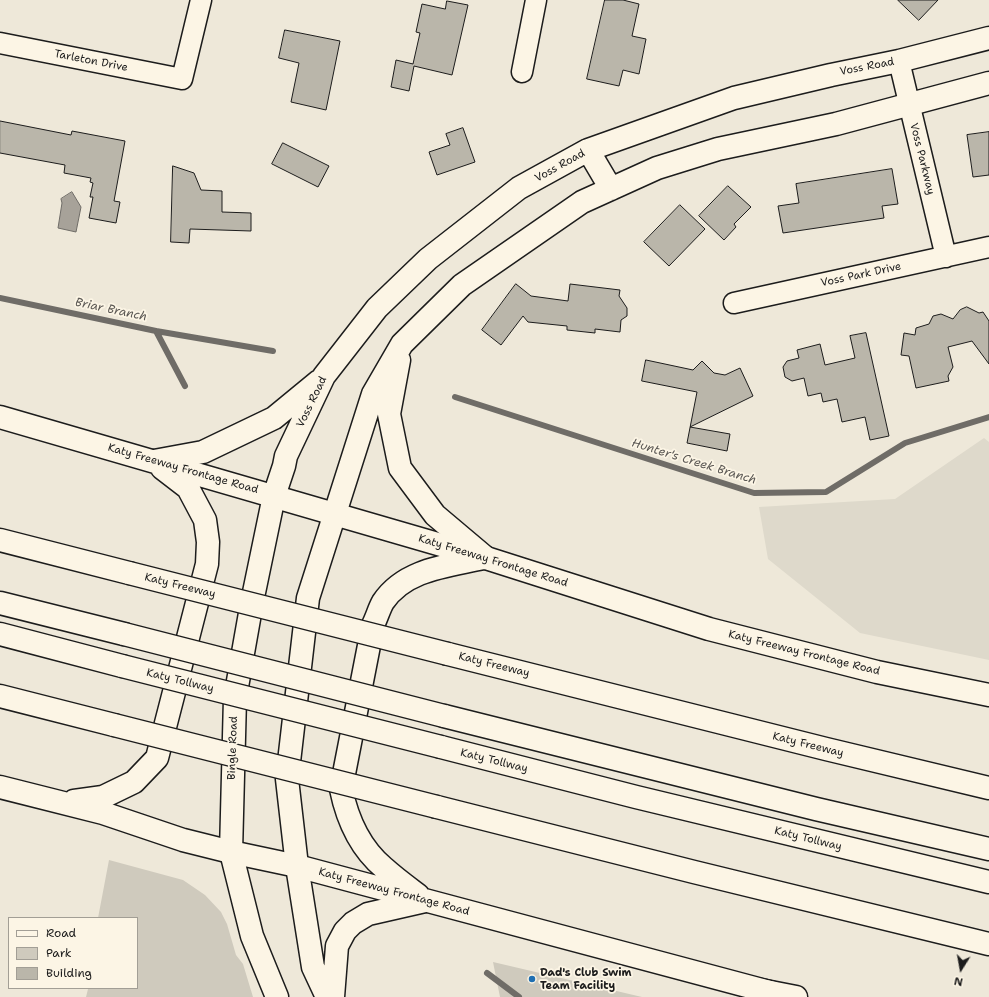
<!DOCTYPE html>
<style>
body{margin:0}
#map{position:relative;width:989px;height:997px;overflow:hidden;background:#eee8d9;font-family:"Shantell Sans",sans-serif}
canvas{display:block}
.legend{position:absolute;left:8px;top:917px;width:130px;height:72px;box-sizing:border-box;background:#fcf5e5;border:1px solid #a29e95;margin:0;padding:5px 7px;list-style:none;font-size:12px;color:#1c1c1c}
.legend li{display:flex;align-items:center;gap:8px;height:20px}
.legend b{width:20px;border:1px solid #a29e95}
.north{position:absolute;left:941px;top:949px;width:40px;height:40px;-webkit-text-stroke:3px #fcf5e5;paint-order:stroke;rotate:191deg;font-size:11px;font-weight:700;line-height:16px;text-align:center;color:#1c1c1c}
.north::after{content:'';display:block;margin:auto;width:14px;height:18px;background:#1c1c1c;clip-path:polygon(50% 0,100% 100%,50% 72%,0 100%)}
</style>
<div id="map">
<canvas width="989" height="997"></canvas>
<ul class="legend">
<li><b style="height:5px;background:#fcf5e5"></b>Road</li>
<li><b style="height:11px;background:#cfcabd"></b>Park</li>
<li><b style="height:11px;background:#bab6aa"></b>Building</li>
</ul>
<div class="north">N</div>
</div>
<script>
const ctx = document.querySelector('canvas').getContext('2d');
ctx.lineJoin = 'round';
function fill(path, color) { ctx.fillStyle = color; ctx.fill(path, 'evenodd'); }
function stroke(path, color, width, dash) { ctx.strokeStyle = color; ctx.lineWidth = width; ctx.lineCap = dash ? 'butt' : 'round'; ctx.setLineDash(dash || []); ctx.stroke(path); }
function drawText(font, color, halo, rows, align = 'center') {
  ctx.font = font + ' "Shantell Sans",sans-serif'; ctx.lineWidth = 3.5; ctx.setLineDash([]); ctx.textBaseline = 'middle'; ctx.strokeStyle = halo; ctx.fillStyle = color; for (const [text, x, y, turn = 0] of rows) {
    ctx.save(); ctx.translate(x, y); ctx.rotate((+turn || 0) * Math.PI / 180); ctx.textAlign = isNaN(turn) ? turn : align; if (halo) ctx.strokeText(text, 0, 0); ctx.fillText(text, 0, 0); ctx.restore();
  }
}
fill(new Path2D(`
 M 984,438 L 989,442 L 989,660 L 860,633 L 768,559 L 759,507 L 895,499 Z`), '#ded9cb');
fill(new Path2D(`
 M 109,860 L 183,880 L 205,895 L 221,912 L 227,924 L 236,955 L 243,964 L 253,997 L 86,997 L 88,989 L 84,988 L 137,988 L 137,918 L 98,918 Z
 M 493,962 L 642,997 L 500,997 Z`), '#cfcabd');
const water = new Path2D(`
 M 72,192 L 81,207 L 76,232 L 58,228 L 62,203 L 61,199 Z`);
fill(water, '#a7a299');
stroke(water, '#6f6c67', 1);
stroke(new Path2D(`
 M 0,298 L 156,331 L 185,386
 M 156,331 L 273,351
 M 455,397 L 754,493 L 826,492 L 905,443 L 989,417
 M 487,973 L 519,997`), '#6f6c67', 6);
const building = new Path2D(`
 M 605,0 L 623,0 L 639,4 L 632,36 L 646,39 L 639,74 L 623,70 L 619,86 L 587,79 Z
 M 898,0 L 938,0 L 919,20 Z
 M 447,1 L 468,5 L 452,75 L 414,66 L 409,91 L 391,87 L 396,60 L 413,64 L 420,33 L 416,32 L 422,4 L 445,9 Z
 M 285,30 L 340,41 L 326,110 L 291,102 L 299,63 L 279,58 Z
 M 0,121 L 71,135 L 72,131 L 125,141 L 114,201 L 120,202 L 116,223 L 89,218 L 93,197 L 90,197 L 93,183 L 90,182 L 91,178 L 64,173 L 65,165 L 0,153 Z
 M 463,128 L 475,162 L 437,175 L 429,152 L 450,145 L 446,134 Z
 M 989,132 L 989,175 L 973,177 L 967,135 Z
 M 283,143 L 329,166 L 318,187 L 272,164 Z
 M 173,166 L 194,173 L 201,190 L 222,191 L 222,212 L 251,213 L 251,231 L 190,229 L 189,243 L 171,242 Z
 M 892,169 L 898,204 L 882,206 L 884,218 L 783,233 L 778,206 L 799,203 L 796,184 Z
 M 728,186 L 751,207 L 734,224 L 736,227 L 724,240 L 699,216 Z
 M 680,205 L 705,229 L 669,266 L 644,242 Z
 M 516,284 L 531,296 L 568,301 L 570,284 L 620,290 L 619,296 L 627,308 L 627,316 L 621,320 L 620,332 L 595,329 L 595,333 L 567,330 L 567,326 L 528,322 L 523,316 L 501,345 L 482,330 Z
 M 967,307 L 979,313 L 983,312 L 989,321 L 989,364 L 972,341 L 948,347 L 953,367 L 948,376 L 949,381 L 916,388 L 909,356 L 901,355 L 904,333 L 915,335 L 916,328 L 929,324 L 933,316 L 941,314 L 953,319 L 960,310 Z
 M 866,333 L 889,436 L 870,440 L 865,417 L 842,422 L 837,399 L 823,402 L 821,393 L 808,396 L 804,378 L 792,381 L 785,377 L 783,367 L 787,361 L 799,358 L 797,350 L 820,344 L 825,365 L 855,358 L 850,336 Z
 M 646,360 L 693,370 L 702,361 L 714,373 L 725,375 L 740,368 L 753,396 L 690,427 L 730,434 L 727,451 L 687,443 L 697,392 L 642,381 Z`);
fill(building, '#bab6aa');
stroke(building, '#1c1c1c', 1);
const minor = new Path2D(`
 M 0,43 L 182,79 L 201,0
 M 899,61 L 946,257
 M 522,72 L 536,0
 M 734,303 L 989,247`);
const secondary = new Path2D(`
 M 0,417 L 486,558 L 709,629 L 877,672 L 989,695
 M 0,787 L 103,813 L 183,840 L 231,852 L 297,866 L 773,993
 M 74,801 L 103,797 L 134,782 L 157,758 L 207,564 L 208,542 L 205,520 L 188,488 L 162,468
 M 418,895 C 406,886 395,878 384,868 C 360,848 347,818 341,789 L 373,625 C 377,617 379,609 383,602 C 405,569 448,566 483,558`);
const primary = new Path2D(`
 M 588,150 L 611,189
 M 399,360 L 389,414 L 400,468 L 435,515 L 486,558
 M 154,461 L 203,452 L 274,418 L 319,381
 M 277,997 L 252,936 L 231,852 L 235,698 L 252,602 L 274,496 L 284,466 L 286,456 L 324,376 L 377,308 L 428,259 L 519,188 L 588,150 L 734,98 L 831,75 L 899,61 L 989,38
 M 327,997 L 313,967 L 297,866 L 287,779 L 308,598 L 373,394 L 402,344 L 462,285 L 582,202 L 657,168 L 718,149 L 836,124 L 989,83
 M 333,997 L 337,946 L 345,931 L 353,923 L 368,914 L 425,901`);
const motorway = new Path2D(`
 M 0,540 L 129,573
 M 0,603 L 124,634
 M 0,634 L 122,666
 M 448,654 L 826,749 L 989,788
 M 0,696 L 114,725
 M 444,716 L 816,809 L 989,849
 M 441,747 L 636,797 L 989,882
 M 437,807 L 694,872 L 989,944
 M 755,989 L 796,997`);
stroke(minor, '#1c1c1c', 23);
stroke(secondary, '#1c1c1c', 25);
stroke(primary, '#1c1c1c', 25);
stroke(motorway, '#1c1c1c', 25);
stroke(minor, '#fcf5e5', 20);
stroke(secondary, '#fcf5e5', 22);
stroke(primary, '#fcf5e5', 22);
stroke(motorway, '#fcf5e5', 22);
const motorwayBridge = new Path2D(`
 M 129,573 L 448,654
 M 124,634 L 444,716
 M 122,666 L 441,747
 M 114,725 L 437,807`);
stroke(motorwayBridge, '#1c1c1c', 25, []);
stroke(motorwayBridge, '#fcf5e5', 22);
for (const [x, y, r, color] of [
 [532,979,4,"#1f6fb2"]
]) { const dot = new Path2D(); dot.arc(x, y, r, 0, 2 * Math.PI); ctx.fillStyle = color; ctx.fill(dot); stroke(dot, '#fcf5e5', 1.5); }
drawText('11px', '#1c1c1c', '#fcf5e5', [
 ["Tarleton Drive",91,61,11],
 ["Voss Road",867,67,-11],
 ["Voss Parkway",922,159,76],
 ["Voss Road",560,166,-29],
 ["Voss Park Drive",861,275,-12],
 ["Voss Road",312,402,-64],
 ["Katy Freeway Frontage Road",183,469,16],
 ["Katy Freeway Frontage Road",493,561,17],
 ["Katy Freeway",180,586,14],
 ["Katy Freeway Frontage Road",804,653,14],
 ["Katy Freeway",494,665,14],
 ["Katy Tollway",180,681,14],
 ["Katy Freeway",808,745,14],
 ["Bingle Road",233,748,-88],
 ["Katy Tollway",494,761,14],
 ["Katy Tollway",808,839,14],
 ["Katy Freeway Frontage Road",394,892,15]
]);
drawText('bold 11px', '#1c1c1c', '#fcf5e5', [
 ["Dad's Club Swim",540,973],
 ["Team Facility",540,986]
], 'left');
drawText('italic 12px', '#5b5854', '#fcf5e5', [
 ["Briar Branch",111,310,12],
 ["Hunter's Creek Branch",694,462,17]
]);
</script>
